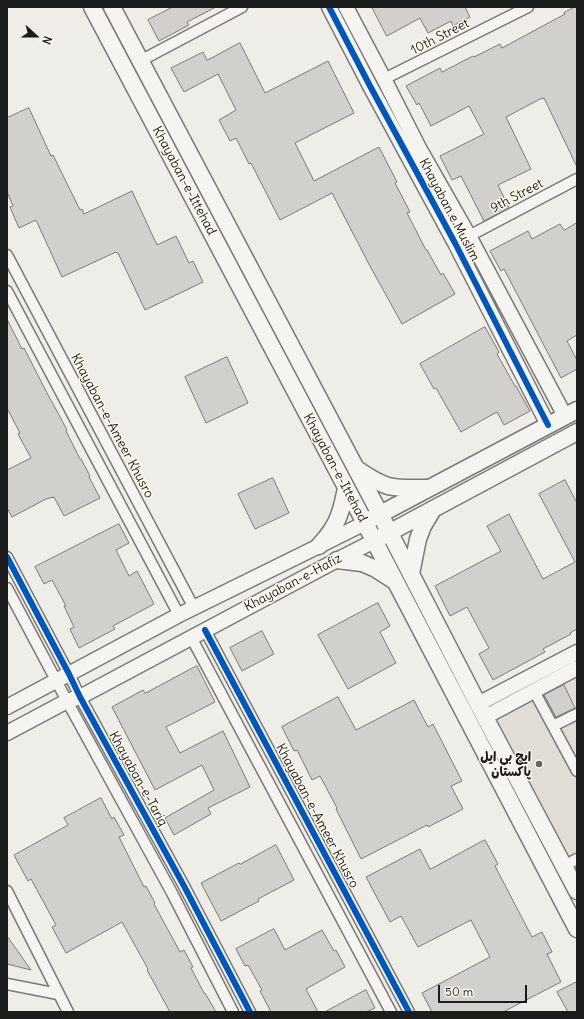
<!DOCTYPE html>
<meta charset="utf-8">
<style>
body{margin:0}
#map{position:relative;width:584px;height:1019px;overflow:hidden;background:#eeede8;font-family:Delius,sans-serif}
canvas{display:block}
.frame{position:absolute;inset:0;border:8px solid #1c1c1c;pointer-events:none}
.north{position:absolute;left:16px;top:16px;width:40px;height:40px;-webkit-text-stroke:3px #fbf7ec;paint-order:stroke;rotate:111deg;font-size:11px;font-weight:700;line-height:16px;text-align:center;color:#1c1c1c}
.north::after{content:'';display:block;margin:auto;width:14px;height:18px;background:#1c1c1c;clip-path:polygon(50% 0,100% 100%,50% 72%,0 100%)}
.scale{position:absolute;left:438px;top:985px;width:89px;height:18px;box-sizing:border-box;border:2px solid #1c1c1c;border-top:0;padding-left:5px;font-size:12px;line-height:14px;white-space:nowrap;color:#1c1c1c;-webkit-text-stroke:3px #fbf7ec;paint-order:stroke}
</style>
<div id="map">
<canvas width="584" height="1019"></canvas>
<div class="frame"></div>
<div class="north">N</div>
<div class="scale">50 m</div>
</div>
<script>
const ctx = document.querySelector('canvas').getContext('2d');
ctx.lineJoin = 'round';
function fill(path, color) { ctx.fillStyle = color; ctx.fill(path, 'evenodd'); }
function stroke(path, color, width, dash) { ctx.strokeStyle = color; ctx.lineWidth = width; ctx.lineCap = dash ? 'butt' : 'round'; ctx.setLineDash(dash || []); ctx.stroke(path); }
function drawText(font, color, halo, rows, align = 'center') {
  ctx.font = font + ' Delius,"Playpen Sans Arabic",sans-serif'; ctx.lineWidth = 3; ctx.setLineDash([]); ctx.textBaseline = 'middle'; ctx.strokeStyle = halo; ctx.fillStyle = color; for (const [text, x, y, turn = 0] of rows) {
    ctx.save(); ctx.translate(x, y); ctx.rotate((+turn || 0) * Math.PI / 180); ctx.textAlign = isNaN(turn) ? turn : align; if (halo) ctx.strokeText(text, 0, 0); ctx.fillText(text, 0, 0); ctx.restore();
  }
}
fill(new Path2D(`
 M 577,674 L 577,873 L 494,718 Z`), '#dfddd6');
const building = new Path2D(`
 M 173,7 L 216,7 L 187,22 L 189,25 L 159,41 L 148,20 Z
 M 372,7 L 465,7 L 470,17 L 453,26 L 451,21 L 428,33 L 420,18 L 387,36 Z
 M 575,7 L 577,7 L 577,167 L 544,98 L 542,99 L 542,98 L 506,117 L 531,169 L 498,185 L 509,208 L 484,221 L 461,176 L 452,180 L 440,156 L 484,134 L 469,106 L 431,126 L 419,103 L 417,105 L 406,86 L 440,68 L 442,72 L 473,56 L 474,57 L 500,44 L 502,48 L 565,14 L 564,13 Z
 M 240,43 L 265,93 L 328,61 L 354,113 L 295,143 L 314,181 L 379,147 L 397,182 L 395,183 L 410,212 L 407,213 L 426,250 L 427,250 L 441,275 L 443,273 L 455,294 L 402,324 L 371,268 L 332,193 L 280,220 L 251,163 L 249,164 L 236,138 L 230,141 L 219,120 L 236,110 L 218,74 L 184,92 L 171,68 L 203,52 L 207,60 Z
 M 29,108 L 51,156 L 53,155 L 80,210 L 82,209 L 84,214 L 132,191 L 157,245 L 176,236 L 189,263 L 193,261 L 203,282 L 145,310 L 118,253 L 117,253 L 116,252 L 62,277 L 36,220 L 19,228 L 10,207 L 13,206 L 7,192 L 7,118 Z
 M 577,223 L 577,335 L 567,341 L 577,360 L 577,369 L 561,378 L 504,269 L 501,271 L 490,251 L 528,231 L 532,239 L 560,224 L 564,230 Z
 M 7,319 L 22,349 L 24,348 L 47,393 L 58,413 L 67,430 L 66,431 L 80,459 L 81,459 L 90,476 L 89,477 L 100,498 L 64,516 L 54,497 L 46,499 L 12,517 L 7,508 L 7,470 L 31,458 L 18,434 L 20,433 L 7,408 Z
 M 485,327 L 499,352 L 497,354 L 515,386 L 516,386 L 530,411 L 504,425 L 497,412 L 461,432 L 436,388 L 434,389 L 420,364 Z
 M 227,357 L 248,403 L 206,423 L 185,377 Z
 M 273,478 L 289,513 L 255,529 L 238,494 Z
 M 565,480 L 577,503 L 577,629 L 570,633 L 571,634 L 543,649 L 545,652 L 493,680 L 479,654 L 489,648 L 467,607 L 450,616 L 435,586 L 501,551 L 487,526 L 509,514 L 543,579 L 575,562 L 539,494 Z
 M 119,524 L 129,543 L 116,550 L 129,576 L 137,571 L 154,604 L 113,626 L 115,629 L 79,648 L 70,629 L 74,627 L 64,606 L 66,606 L 52,580 L 44,584 L 35,567 Z
 M 378,603 L 390,626 L 380,632 L 396,663 L 348,689 L 318,635 Z
 M 262,631 L 274,654 L 242,671 L 230,648 Z
 M 197,666 L 215,702 L 166,727 L 180,753 L 223,731 L 250,787 L 208,808 L 211,814 L 174,835 L 165,818 L 214,790 L 202,765 L 155,790 L 112,707 L 143,690 L 145,693 Z
 M 564,685 L 575,708 L 556,717 L 544,695 Z
 M 338,697 L 356,730 L 414,700 L 428,727 L 433,724 L 462,781 L 451,786 L 463,809 L 428,827 L 427,825 L 361,859 L 336,809 L 337,808 L 320,776 L 312,780 L 297,750 L 294,751 L 282,727 Z
 M 101,798 L 112,819 L 114,817 L 124,835 L 119,837 L 144,887 L 146,886 L 155,903 L 154,904 L 180,952 L 184,950 L 193,967 L 191,968 L 204,993 L 205,993 L 216,1012 L 170,1012 L 147,970 L 148,969 L 122,922 L 66,953 L 52,927 L 56,925 L 31,879 L 28,881 L 14,855 L 68,825 L 64,818 Z
 M 485,840 L 498,864 L 495,866 L 532,937 L 542,932 L 552,952 L 547,954 L 561,982 L 503,1012 L 432,1012 L 422,993 L 490,957 L 471,920 L 418,947 L 401,916 L 390,922 L 366,877 L 420,849 L 430,869 Z
 M 276,845 L 294,880 L 258,899 L 259,901 L 221,921 L 201,883 L 239,863 L 240,864 Z
 M 274,929 L 285,950 L 322,930 L 334,951 L 336,950 L 345,967 L 306,989 L 318,1012 L 271,1012 L 260,991 L 262,990 L 248,965 L 245,966 L 236,949 Z
 M 7,936 L 31,970 L 7,964 Z
 M 577,982 L 577,1012 L 568,1012 L 557,992 Z
 M 366,990 L 375,1008 L 366,1012 L 325,1012 Z`);
fill(building, '#d1d0cc');
stroke(building, '#7a7a78', 1);
const street = new Path2D(`
 M 140,61 L 242,7
 M 384,79 L 528,7
 M 469,236 L 577,179
 M 7,255 L 194,608
 M 7,291 L 179,615
 M 7,557 L 69,674 L 80,697 L 184,886 L 250,1012
 M 7,588 L 67,701 L 172,893 L 233,1012
 M 205,630 L 409,1012
 M 191,637 L 391,1012
 M 534,691 L 577,771
 M 553,726 L 577,714
 M 564,866 L 577,859
 M 7,891 L 68,1012
 M 7,984 L 58,994`);
const secondary = new Path2D(`
 M 329,7 L 370,86 L 455,243 L 548,425
 M 346,7 L 384,79 L 419,148 L 469,236 L 565,416
 M 478,704 L 577,652
 M 7,707 L 179,615 L 319,546 L 365,523
 M 485,717 L 577,668
 M 7,733 L 67,701 L 80,697 L 337,560 L 374,541`);
const primary = new Path2D(`
 M 92,7 L 365,523 L 577,929
 M 112,7 L 380,514 L 478,704 L 577,891
 M 357,469 C 367,476 376,482 388,486 C 400,489 414,488 427,488
 M 371,519 L 577,410
 M 381,537 L 577,432
 M 319,546 C 323,541 328,536 331,531 C 340,518 343,503 346,488
 M 337,560 L 362,563 L 376,569 L 393,580
 M 411,574 L 418,539 L 423,526 L 432,511`);
stroke(street, '#7a7a78', 13);
stroke(secondary, '#7a7a78', 17);
stroke(primary, '#7a7a78', 19);
stroke(street, '#f5f4f0', 10);
stroke(secondary, '#f5f4f0', 14);
stroke(primary, '#f5f4f0', 16);
stroke(new Path2D(`
 M 329,7 L 370,86 L 455,243 L 548,425
 M 7,557 L 69,674 L 80,697 L 184,886 L 250,1012
 M 205,630 L 409,1012`), '#0057b8', 6);
for (const [x, y, r, color] of [
 [539,764,4,"#666563"]
]) { const dot = new Path2D(); dot.arc(x, y, r, 0, 2 * Math.PI); ctx.fillStyle = color; ctx.fill(dot); stroke(dot, '#fbf7ec', 1.5); }
drawText('13px', '#1c1c1c', '#fbf7ec', [
 ["10th Street",440,37,-27],
 ["Khayaban-e-Ittehad",184,181,62],
 ["9th Street",517,196,-28],
 ["Khayaban e Muslim",449,210,62],
 ["Khayaban-e-Ameer Khusro",112,426,62],
 ["Khayaban-e-Ittehad",335,468,62],
 ["Khayaban-e-Hafiz",293,583,-28],
 ["Khayaban-e-Tariq",138,779,61],
 ["Khayaban-e-Ameer Khusro",317,816,62]
]);
drawText('bold 13px', '#1c1c1c', '#fbf7ec', [
 ["ایچ بی ایل",531,757],
 ["پاکستان",531,772]
], 'right');
</script>
